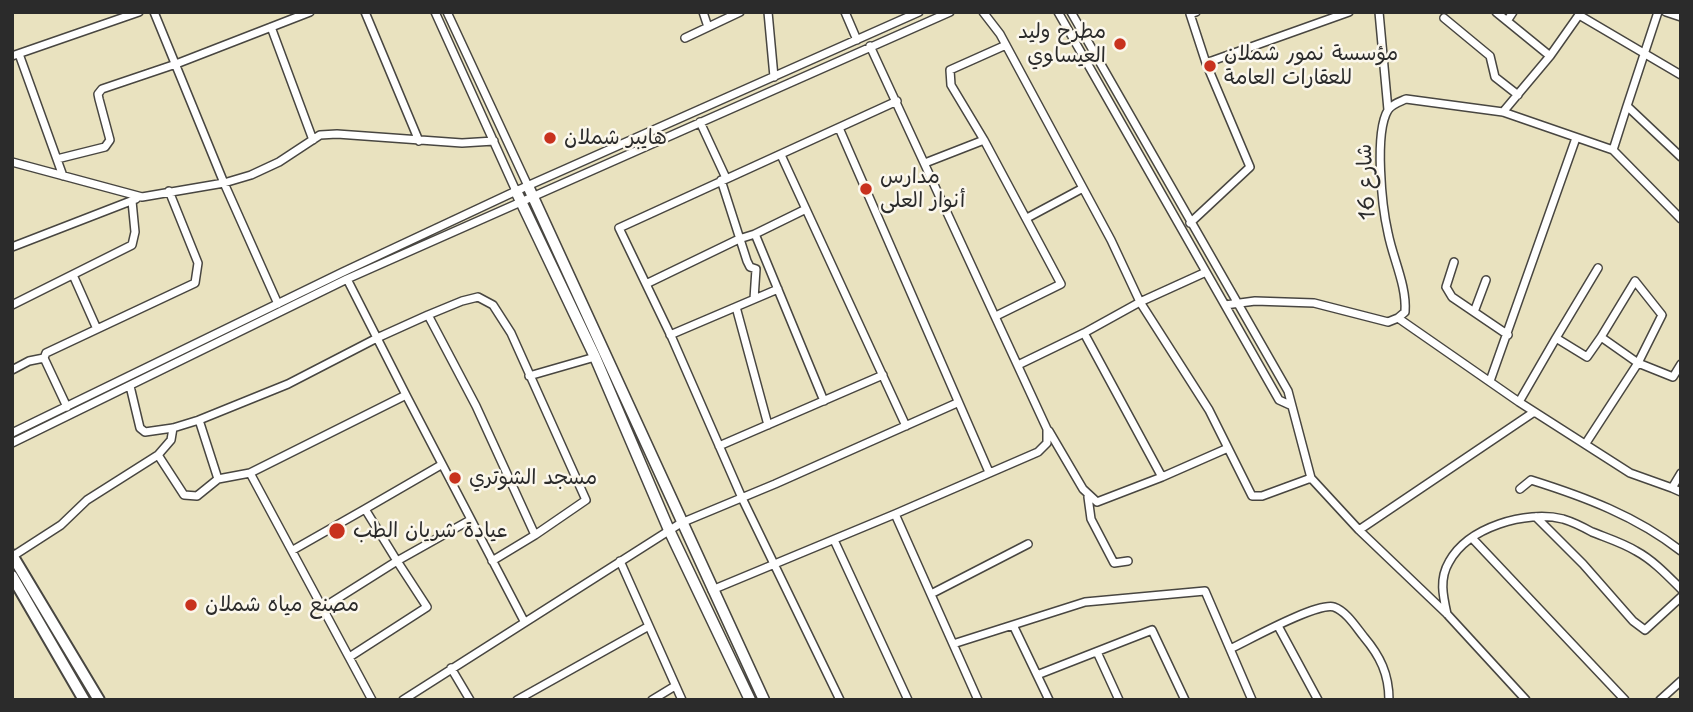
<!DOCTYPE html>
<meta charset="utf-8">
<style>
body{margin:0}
#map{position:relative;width:1693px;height:712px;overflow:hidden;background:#e9e2bf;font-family:"Playpen Sans",sans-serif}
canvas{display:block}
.frame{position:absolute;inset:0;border:14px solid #2b2b2b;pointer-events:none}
</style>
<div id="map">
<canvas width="1693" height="712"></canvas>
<div class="frame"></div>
</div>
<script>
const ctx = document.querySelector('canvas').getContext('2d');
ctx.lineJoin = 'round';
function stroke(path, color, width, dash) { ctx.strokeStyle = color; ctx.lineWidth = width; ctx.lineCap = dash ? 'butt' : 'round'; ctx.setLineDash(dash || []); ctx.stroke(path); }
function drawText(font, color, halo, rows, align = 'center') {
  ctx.font = font + ' "Playpen Sans","Playpen Sans Arabic",sans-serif'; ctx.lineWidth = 5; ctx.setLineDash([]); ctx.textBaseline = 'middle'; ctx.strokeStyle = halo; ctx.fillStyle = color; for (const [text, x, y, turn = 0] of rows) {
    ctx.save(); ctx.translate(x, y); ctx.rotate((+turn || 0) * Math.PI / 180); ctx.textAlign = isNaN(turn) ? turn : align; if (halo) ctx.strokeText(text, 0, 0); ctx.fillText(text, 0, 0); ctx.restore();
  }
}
const street = new Path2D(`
 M 154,12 L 224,183 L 278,304
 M 365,12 L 419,141
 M 435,12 L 516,191
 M 447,12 L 528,186
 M 703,12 L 708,27
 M 768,12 L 774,77
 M 845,12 L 857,40
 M 983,12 L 1000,34 L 1111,240 L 1140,302 L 1084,333 L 1162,477 L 1228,448
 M 1058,12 L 1279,400 L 1290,405
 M 1071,12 L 1288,391 L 1311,478 L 1359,530 L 1447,614 L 1526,700
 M 1196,12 L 1190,14 L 1206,63
 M 1379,12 L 1388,110
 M 1496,12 L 1550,56
 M 1658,12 L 1627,106 L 1681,157
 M 1666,12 L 1681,17
 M 1579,15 L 1681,75
 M 1444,18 L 1490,56 L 1495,77 L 1518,95
 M 1507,21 L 1513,12
 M 271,27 L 313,140
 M 685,38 L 740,12
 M 19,54 L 63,176
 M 12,56 L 139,12
 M 1503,112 L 1550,56 L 1581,12
 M 700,122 L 726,178
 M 839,128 L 989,472
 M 1613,150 L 1627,106
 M 781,155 L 906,426
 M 57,159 L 105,147 L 110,140 L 99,99 L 98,94 L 102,89 L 176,64 L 310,12
 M 12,162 L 142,197 L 224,183 L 251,175 L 279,162 L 320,135 L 337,134 L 462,143 L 494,141
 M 925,163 L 984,140
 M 721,180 L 747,261 L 750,267 L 756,269 L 754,299
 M 1027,218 L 1083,188
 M 1190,223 L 1250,167 L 1206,63 L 1349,12
 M 755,234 L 806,209
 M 12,247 L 136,199
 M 1454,262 L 1446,287 L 1452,297 L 1508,335
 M 1598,268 L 1556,338 L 1587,357 L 1601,337
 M 1206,272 L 1140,302 L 1209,410 L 1252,496 L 1262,496 L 1311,478
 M 73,275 L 97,329
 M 347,279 L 377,338 L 428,315 L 476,406 L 535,535 L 492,561
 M 1635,281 L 1662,315 L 1638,363 L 1601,337 Z
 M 646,284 L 739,239 L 755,234 L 824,401
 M 12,305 L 132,245 L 135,232 L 132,201
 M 1225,305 L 1255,301 L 1314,303 L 1388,322 L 1398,318 L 1405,312 C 1407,286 1393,259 1388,233 C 1382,207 1374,133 1388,110 C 1392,104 1399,102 1406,99 L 1503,112 L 1613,150 L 1681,219
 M 736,307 L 768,425
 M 1474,312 L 1486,280
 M 428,315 L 462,301 L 478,297 L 493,305 L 511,333 L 586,500 L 535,535
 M 996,316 L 1061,284 L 984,140 L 951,85 L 950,70 L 1006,45
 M 1398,318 L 1519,402 L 1630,473 L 1672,488
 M 670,335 L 778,289
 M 1018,365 L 1084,333
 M 12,370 L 29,361 L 44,358
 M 529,376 L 595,357
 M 1490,381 L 1576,138
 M 130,386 L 140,428 L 145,432 L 173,428 L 199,420
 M 406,395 L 524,621
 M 1519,402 L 1556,338
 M 67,407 L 44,358 L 46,353 L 195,283 L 198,263 L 169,191
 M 1049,431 L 1083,489 L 1097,502 L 1162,477
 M 12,433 L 343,272 L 516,191 L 919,12
 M 12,443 L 347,279 L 950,12
 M 1586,443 L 1638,363 L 1673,377 L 1681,364
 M 719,446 L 883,375
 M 158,455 L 184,495 L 197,496 L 218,479
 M 441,465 L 365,509 L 397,561 L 470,520
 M 250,473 L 406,395 L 377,338 L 288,384 L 199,420 L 218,479 L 250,473 L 372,700
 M 1681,473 L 1672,488 L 1681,492
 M 1520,489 L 1531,480 C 1585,497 1636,516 1681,551
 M 1088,497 L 1091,519 L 1114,563 L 1128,561
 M 895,514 L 978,700
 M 1536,517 L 1583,564 L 1633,621 L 1645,630 L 1681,597
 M 1359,530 L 1534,412
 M 1472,538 L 1625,700
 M 834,540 L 908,700
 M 293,550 L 365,509
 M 13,556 L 61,525 L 87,500 L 158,455 L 171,440 L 173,428
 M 712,590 L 895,514 L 1038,452 L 1047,443 L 1047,429 L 870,46
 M 931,594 L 1028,544
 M 324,607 L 397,561 L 427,607 L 351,656
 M 1447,614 C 1443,596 1439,579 1449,562 C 1468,527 1526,510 1563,519 C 1573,522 1583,527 1592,532 C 1607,538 1623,543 1636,551 C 1653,560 1668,576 1681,589
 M 1013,625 L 1049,700
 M 649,626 L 682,700
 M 1278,626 L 1318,700
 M 953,644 L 1085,602 L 1205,591 L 1252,700
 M 1230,649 C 1249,640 1317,602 1334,607 C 1346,611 1356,627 1364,637 C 1380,656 1389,674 1389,700
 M 1097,652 L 1119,700
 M 451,668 L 470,700
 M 1037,675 L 1152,630 L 1185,700
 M 403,700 L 681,523 L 775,484 L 957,403
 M 517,700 L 649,626 L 620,561
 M 652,700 L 675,686
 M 840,700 L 742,498 L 672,338 L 619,228 L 897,101
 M 1660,700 L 1681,681`);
const secondary = new Path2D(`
 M 528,186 L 764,700
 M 516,191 L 595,357 L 669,530 L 750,700`);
const primary = new Path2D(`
 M 12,555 L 99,700
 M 12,576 L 84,700`);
stroke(street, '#484641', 10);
stroke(secondary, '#484641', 13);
stroke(primary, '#484641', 14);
stroke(street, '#fff', 7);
stroke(secondary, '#fff', 10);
stroke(primary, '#fff', 10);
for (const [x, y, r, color] of [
 [1120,44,7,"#c8321e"],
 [1210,66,7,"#c8321e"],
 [550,138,7,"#c8321e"],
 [866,189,7,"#c8321e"],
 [455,478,7,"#c8321e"],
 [337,531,9,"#c8321e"],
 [191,605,7,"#c8321e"]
]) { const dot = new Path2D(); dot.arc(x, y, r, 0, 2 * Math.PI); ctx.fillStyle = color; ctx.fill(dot); stroke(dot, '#fbf7ec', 2.5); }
drawText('21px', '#2b2b2b', '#fbf7ec', [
 ["مطرح وليد",1106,32,"right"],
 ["العيساوي",1106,56,"right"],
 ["مؤسسة نمور شملان",1224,54],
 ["للعقارات العامة",1224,78],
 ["هايبر شملان",564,138],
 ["مدارس",880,177],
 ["أنوار العلى",880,201],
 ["مسجد الشوتري",469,478],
 ["عيادة شريان الطب",353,531],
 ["مصنع مياه شملان",205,605]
], 'left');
drawText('21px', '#2b2b2b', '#fbf7ec', [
 ["شارع 16",1367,182,-93]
]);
</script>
